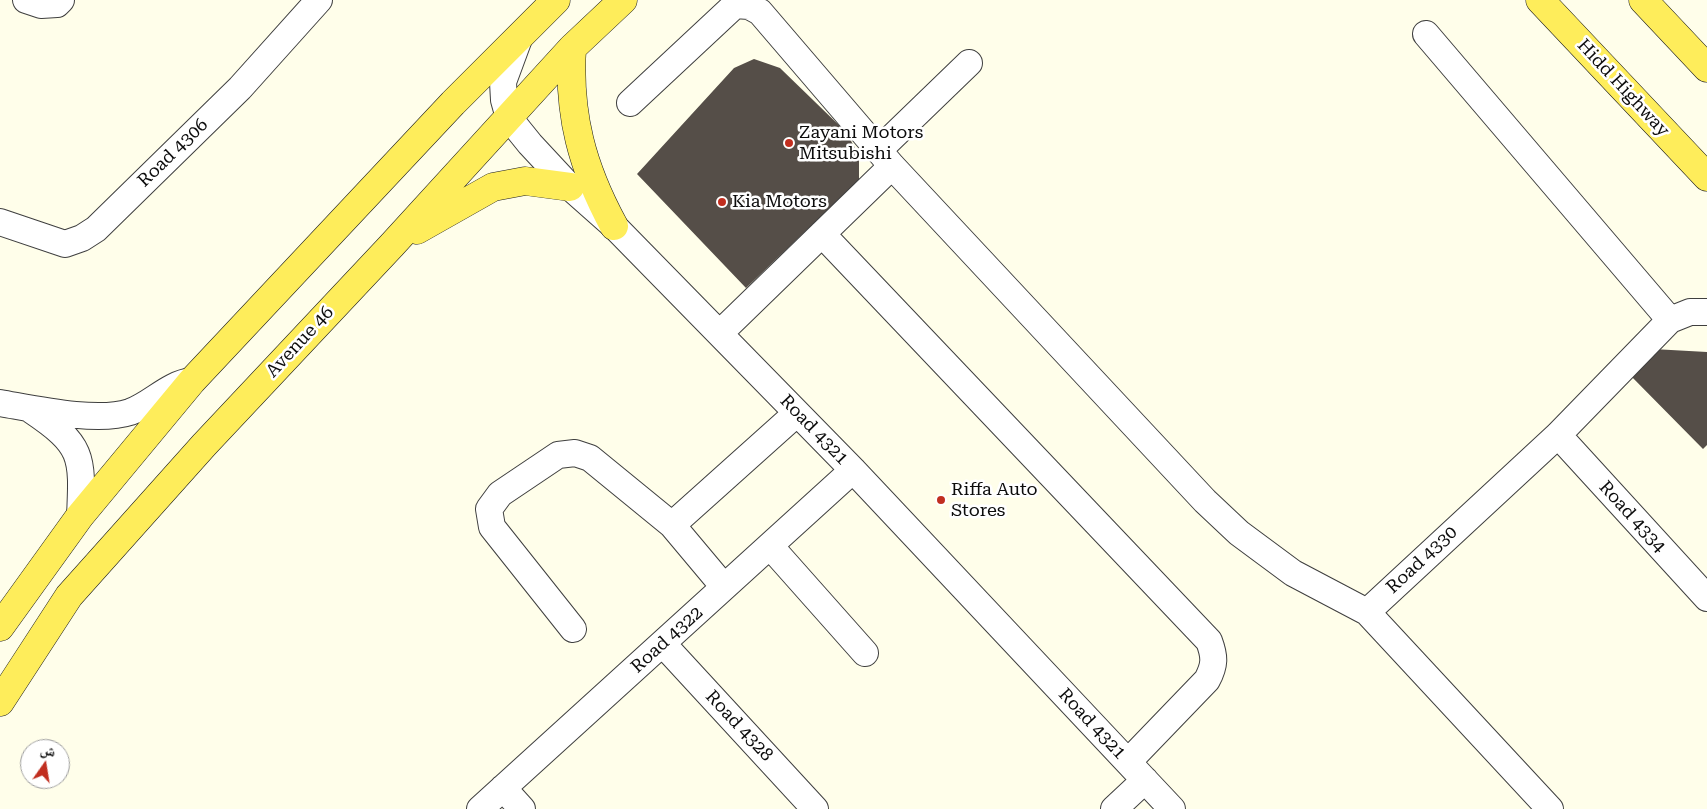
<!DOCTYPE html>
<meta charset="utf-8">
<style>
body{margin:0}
#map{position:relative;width:1707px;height:809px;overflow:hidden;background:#fffeea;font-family:"Roboto Serif","Noto Naskh Arabic",serif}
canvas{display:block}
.north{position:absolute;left:20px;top:739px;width:50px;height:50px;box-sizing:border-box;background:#fff;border:1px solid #9e9e9e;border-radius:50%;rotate:13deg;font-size:14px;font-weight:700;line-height:20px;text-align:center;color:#0c0c0c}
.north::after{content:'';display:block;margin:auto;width:18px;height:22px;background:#c12e1f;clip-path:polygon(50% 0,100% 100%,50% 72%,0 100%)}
</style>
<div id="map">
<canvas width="1707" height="809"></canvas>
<div class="north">ش</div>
</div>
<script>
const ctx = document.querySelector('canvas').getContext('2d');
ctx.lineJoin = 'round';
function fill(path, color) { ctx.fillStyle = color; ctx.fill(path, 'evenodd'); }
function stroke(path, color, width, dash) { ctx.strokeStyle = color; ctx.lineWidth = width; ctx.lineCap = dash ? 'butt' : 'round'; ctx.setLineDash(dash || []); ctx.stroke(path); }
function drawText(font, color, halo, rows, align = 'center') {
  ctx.font = font + ' "Roboto Serif",serif'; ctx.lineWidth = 5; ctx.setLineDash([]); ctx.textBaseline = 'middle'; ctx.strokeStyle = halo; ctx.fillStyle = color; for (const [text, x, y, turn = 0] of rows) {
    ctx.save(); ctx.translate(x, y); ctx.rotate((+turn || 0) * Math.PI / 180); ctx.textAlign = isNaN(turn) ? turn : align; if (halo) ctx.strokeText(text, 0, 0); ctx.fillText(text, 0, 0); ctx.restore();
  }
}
fill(new Path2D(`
 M 754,59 L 780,68 L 846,132 L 859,155 L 859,180 L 746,288 L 637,174 L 734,68 Z
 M 1653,349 L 1707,352 L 1707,445 L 1703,449 L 1628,373 Z`), '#554e48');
const minor = new Path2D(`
 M 26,0 L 41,5 L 57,4 L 61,0
 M 1426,34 L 1670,320
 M 520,36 L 503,82 L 504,100 L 509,118 L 530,144 L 570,187 L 614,226 L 853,470 L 1172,809
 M 630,103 L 735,5 L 749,6 L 760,12 L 892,166 L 1205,501 L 1239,533 L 1293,573 L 1367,612 L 1550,809
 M 879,150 L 969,63
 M 0,222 L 65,244 L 82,238 L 96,229 L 240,88 L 319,0
 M 822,234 L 1209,641 C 1215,657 1215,665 1207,680 L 1128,762
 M 720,333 L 892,166
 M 0,403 C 35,409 97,423 130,412 C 152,404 168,384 192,381
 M 31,410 C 83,445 83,455 80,516
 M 1558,435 L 1707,598
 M 672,525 L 724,587
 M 770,546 L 865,653
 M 1367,612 L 1558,435 L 1670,320 L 1690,312 L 1707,312
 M 573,629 L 492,527 L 489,509 L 500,494 L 558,455 L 575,453 L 590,458 L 672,525 L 797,413
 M 663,644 L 815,809
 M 503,788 L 522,809
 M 480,809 L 853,470
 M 1114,809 L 1145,780`);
const major = new Path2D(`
 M 1540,0 L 1707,177
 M 1643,0 L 1707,68
 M 572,48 C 568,115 582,167 614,226
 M 417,230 L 493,187 L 525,181 L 570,187
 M 0,627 L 80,516 L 192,381 L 453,103 L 556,0
 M 0,702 L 69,596 L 204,445 L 392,245 L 572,48 L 623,0`);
stroke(minor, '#3f3f3f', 28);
stroke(major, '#1d1d1d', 29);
stroke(minor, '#fff', 26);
stroke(major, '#feed5b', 28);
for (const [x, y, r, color] of [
 [789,143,5,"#c12e1f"],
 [722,202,5,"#c12e1f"],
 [941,500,5,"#c12e1f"]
]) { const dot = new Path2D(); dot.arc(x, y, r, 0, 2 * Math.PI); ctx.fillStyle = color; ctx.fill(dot); stroke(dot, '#fff', 2); }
drawText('18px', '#0c0c0c', '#fff', [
 ["Hidd Highway",1623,88,47],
 ["Road 4306",173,153,-44],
 ["Avenue 46",300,342,-47],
 ["Road 4321",814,430,46],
 ["Road 4334",1632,517,48],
 ["Road 4330",1422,560,-43],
 ["Road 4322",667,640,-42],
 ["Road 4321",1092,724,47],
 ["Road 4328",739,726,47]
]);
drawText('18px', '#0c0c0c', '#fff', [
 ["Zayani Motors",799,133],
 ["Mitsubishi",799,154],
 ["Kia Motors",732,202],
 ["Riffa Auto",951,490],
 ["Stores",951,511]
], 'left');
</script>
